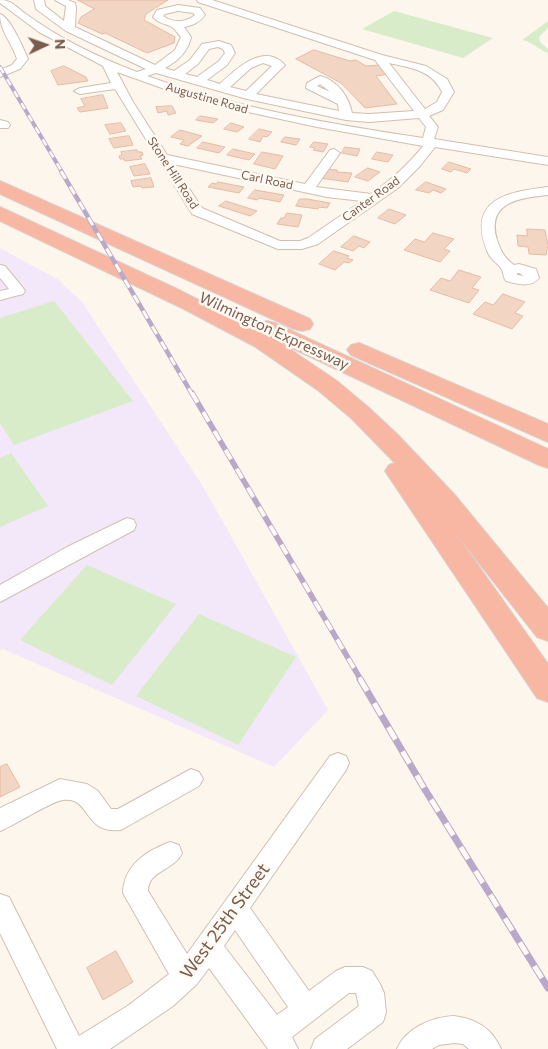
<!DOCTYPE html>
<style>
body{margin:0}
#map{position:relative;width:548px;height:1049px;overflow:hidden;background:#fdf6ec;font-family:Commissioner,sans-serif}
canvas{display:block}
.north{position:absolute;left:20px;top:20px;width:50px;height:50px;-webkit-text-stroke:4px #fffaf3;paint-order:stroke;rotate:87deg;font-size:14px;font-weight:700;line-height:20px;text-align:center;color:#7a5c4d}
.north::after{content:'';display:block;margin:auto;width:18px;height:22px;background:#7a5c4d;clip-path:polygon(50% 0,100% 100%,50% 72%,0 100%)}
</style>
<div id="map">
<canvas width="548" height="1049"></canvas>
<div class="north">N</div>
</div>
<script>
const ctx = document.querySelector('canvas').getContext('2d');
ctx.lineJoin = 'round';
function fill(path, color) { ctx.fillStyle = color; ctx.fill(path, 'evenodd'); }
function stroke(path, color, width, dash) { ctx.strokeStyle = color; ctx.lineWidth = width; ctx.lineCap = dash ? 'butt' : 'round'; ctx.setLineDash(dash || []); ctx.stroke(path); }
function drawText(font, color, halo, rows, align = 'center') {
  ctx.font = font + ' Commissioner,sans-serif'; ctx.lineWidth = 5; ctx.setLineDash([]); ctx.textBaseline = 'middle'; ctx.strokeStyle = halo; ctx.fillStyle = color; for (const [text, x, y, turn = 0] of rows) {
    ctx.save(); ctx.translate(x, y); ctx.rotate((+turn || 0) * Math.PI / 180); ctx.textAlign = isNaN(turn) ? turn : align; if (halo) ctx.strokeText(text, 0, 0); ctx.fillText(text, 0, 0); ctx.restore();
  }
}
fill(new Path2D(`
 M 0,248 L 57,279 L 82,302 L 204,488 L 328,710 L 274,767 L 3,649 L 0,650 Z`), '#f3e8fa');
fill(new Path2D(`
 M 394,11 L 493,38 L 463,58 L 362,29 Z
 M 548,21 L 548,28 L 539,37 L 540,42 L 548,49 L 548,53 C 538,49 532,42 522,40 Z
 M 54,301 L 133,401 L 14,445 L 0,423 L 0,318 Z
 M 11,453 L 48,506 L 0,527 L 0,458 Z
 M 87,565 L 176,604 L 112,685 L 20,640 Z
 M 199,614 L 296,657 L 238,745 L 136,696 Z`), '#d8ecc9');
const building = new Path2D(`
 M 78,0 L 168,0 L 146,14 L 144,20 L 175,37 L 174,43 L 147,53 L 105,33 L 102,34 L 78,23 L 81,17 L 94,9 Z
 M 314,50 L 350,61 L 356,60 L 366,66 L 381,65 L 389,74 L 376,76 L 397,104 L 365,108 L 341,83 L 296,59 Z
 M 64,66 L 86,77 L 88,81 L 58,85 L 51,71 Z
 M 103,95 L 108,108 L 80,112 L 77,108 L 85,106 L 81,99 Z
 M 172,106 L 176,113 L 168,115 L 167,111 L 158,113 L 156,107 Z
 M 200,116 L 218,119 L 213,123 L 196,120 Z
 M 121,123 L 126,131 L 110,134 L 105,125 Z
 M 231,123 L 244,127 L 237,132 L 224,129 Z
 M 259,129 L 272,132 L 267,137 L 263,136 L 260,142 L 249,139 Z
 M 180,130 L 202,136 L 188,146 L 180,144 L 184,140 L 171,137 Z
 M 129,136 L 133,145 L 114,148 L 109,139 Z
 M 285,137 L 300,139 L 296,145 L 281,142 Z
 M 203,142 L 225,147 L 219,153 L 197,148 Z
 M 314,142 L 328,144 L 323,152 L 313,150 L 315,148 L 310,147 Z
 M 345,147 L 360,149 L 357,156 L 342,153 Z
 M 233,149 L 255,154 L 249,160 L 227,155 Z
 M 137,150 L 138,152 L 142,152 L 143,155 L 140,156 L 142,159 L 125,161 L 124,159 L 120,159 L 119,156 L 122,155 L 121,152 Z
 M 262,152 L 283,156 L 275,169 L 254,164 Z
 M 377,152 L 393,155 L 388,162 L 372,159 Z
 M 449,162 L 471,169 L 467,173 L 454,169 L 451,172 L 442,169 Z
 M 145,164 L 150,174 L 134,176 L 130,167 Z
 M 368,168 L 380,172 L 368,181 L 355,177 Z
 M 325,169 L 337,170 L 337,172 L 352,173 L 348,182 L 320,178 Z
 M 151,178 L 154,187 L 142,188 L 141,186 L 133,187 L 131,181 Z
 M 218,182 L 244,187 L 239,193 L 208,187 L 212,183 L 216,184 Z
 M 426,182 L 446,189 L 441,193 L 433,190 L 429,193 L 416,190 Z
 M 255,190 L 284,195 L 280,202 L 259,198 L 257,200 L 248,198 Z
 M 300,199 L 307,199 L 330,203 L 327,208 L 319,207 L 318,209 L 296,206 Z
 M 226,201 L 257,211 L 250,216 L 219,206 Z
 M 389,209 L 406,215 L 395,224 L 378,218 Z
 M 287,213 L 302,215 L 298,227 L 277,224 L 281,218 L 284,218 Z
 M 527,229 L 545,230 L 548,245 L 546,255 L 529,254 L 528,247 L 518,246 L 517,235 L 527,236 Z
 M 433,233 L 454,239 L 444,249 L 450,251 L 440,262 L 404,250 L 415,239 L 424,242 Z
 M 354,236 L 370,242 L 364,248 L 359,246 L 353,251 L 341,247 Z
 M 334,251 L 349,256 L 347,258 L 353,260 L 349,263 L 344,262 L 335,270 L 319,264 Z
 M 459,270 L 481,277 L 472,288 L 479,290 L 469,303 L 430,290 L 441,278 L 450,281 Z
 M 503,294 L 525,302 L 515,313 L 523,316 L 512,329 L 473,314 L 485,302 L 493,305 Z
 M 7,764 L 20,787 L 0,797 L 0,767 Z
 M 116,951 L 133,982 L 103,1000 L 87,968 Z`);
fill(building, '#f3d5c3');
stroke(building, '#e6bba3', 1);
const minor = new Path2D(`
 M 0,0 C 12,0 17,8 26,14 C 60,39 98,57 137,72 L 146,69 L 66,31 L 36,9 L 34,0 L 44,0 L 45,6 L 64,21 L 66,6 L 55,0 L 68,0 L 75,3 L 76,8 L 75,27 L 155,65 L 175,50 L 181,37 C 178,34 175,29 172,27 C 165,23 159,24 153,17 L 157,10 L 178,5 L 200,8 L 205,15 C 199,23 193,25 184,27 L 191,37 C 188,52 178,61 165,68 L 174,71 L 190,60 L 202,44 L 219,41 L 231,45 L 235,53 L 227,65 L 207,80 L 220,84 C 236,69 264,42 285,65 L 256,94 L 339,111 L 338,104 L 306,88 L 307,83 L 320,76 C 337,80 349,97 352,113 L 369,114 L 414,111 L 375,60 L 198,2 L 197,0 L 212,0 L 382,55 L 426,66 L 447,79 L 454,92 L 443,110 L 429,116 L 438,127 L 434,139 L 548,157 L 548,165 L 435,147 L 420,166 L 398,188 L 318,244 L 302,249 L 278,249 L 192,214 L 115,89 L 80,94 L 74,91 L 80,88 L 111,83 L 103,66 L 39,32 L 0,3 ZM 178,11 L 193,13 L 195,15 C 185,23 173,23 163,16 L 165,14 ZM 218,47 L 223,49 L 225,53 L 219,61 L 197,77 L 185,74 L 198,64 L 209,49 ZM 263,63 L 272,66 L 246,91 L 230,87 L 251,68 ZM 389,63 C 411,68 432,70 442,92 L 437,102 L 425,109 ZM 117,72 L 176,93 L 225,107 L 317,127 L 423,146 C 408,165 391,180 371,194 L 316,187 L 340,153 L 334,149 L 330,150 L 305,184 L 167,155 L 133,102 ZM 156,73 L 247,99 L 346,120 L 369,122 L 419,118 L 426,127 L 423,138 C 330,124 236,108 147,76 ZM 320,84 L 330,92 L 317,86 ZM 173,164 L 327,197 L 362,201 L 308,238 L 300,241 L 280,241 L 202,208 Z
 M 0,14 C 10,17 24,49 28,59 L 20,69 L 0,77 L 0,70 L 12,65 L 17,59 C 12,43 0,31 0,14 Z
 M 0,120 L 8,122 L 10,125 L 8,128 L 0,128 Z
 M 548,187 L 548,195 C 519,198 486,202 497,240 C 501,251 504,258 514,265 L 519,264 L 536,269 L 539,278 C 531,288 517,284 506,281 C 503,277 504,274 502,270 C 500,265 491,260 488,253 C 466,200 505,192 548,187 ZM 517,273 L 519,273 L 524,276 L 517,275 Z
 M 0,265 L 5,266 L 23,288 L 25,291 L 23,294 L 0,300 L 0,291 L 9,289 L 0,278 Z
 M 127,518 L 134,520 L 136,525 L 134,530 L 0,602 L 0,585 L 67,547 Z
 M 338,753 L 346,756 L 349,763 L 346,770 L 250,908 L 309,991 L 336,971 L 345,967 L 363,967 L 372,971 L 380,984 L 384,993 L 386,1012 L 383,1022 L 347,1049 L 311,1049 L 315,1039 L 359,1006 L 356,993 L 349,993 L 292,1037 L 298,1049 L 268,1049 L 209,968 L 197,984 L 173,1006 L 110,1049 L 57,1049 L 0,933 L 0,894 L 9,897 L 79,1036 L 129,1005 L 169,974 L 123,893 C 124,865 146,851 170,842 L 179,845 L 182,853 C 174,871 148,870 148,891 L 187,954 L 330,756 ZM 235,930 L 288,1007 L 277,1015 L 224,946 Z
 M 191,769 L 199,772 L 203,779 L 199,786 L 121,830 C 82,834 92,797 63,800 C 52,801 15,825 0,831 L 0,808 L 60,779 L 87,784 L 98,791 L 111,809 L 118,809 Z
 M 454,1016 C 476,1019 492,1028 501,1049 L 469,1049 L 463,1044 L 454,1043 L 439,1045 L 432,1049 L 397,1049 C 406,1028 432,1017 454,1016 Z`);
const highway = new Path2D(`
 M 0,181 L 310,319 L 313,324 L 310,329 L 302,331 L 294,329 L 0,194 Z
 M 0,207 L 175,288 L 256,329 L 259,323 L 267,321 L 275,323 L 548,449 L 548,468 L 539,465 L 281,343 L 337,381 L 368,407 L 398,435 L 454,494 L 548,608 L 548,641 L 537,637 L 456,534 L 548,664 L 548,702 L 537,698 L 389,477 L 385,471 L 389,465 L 395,463 L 351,418 L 319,391 L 254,346 L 184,309 L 0,221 Z
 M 359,343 L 548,424 L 548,442 L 351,355 L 347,350 L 351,345 Z`);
stroke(minor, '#d1beb0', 2);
stroke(highway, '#dad1cd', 2);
fill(minor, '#fff');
fill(highway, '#f7b7a3');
const railFar3 = new Path2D(`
 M 0,67 L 62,172`);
const railFar2 = new Path2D(`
 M 61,171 L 192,394`);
const railFar1 = new Path2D(`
 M 192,393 L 361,680`);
const rail = new Path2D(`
 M 360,679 L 424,788 L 548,988`);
stroke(railFar3, '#b9a8c9', 4);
stroke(railFar2, '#b9a8c9', 4.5);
stroke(railFar1, '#b9a8c9', 5.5);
stroke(rail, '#b9a8c9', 7);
stroke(railFar3, '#fffaf3', 2.5, [7]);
stroke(railFar2, '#fffaf3', 3, [9]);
stroke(railFar1, '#fffaf3', 4, [11]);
stroke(rail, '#fffaf3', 5, [14]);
drawText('12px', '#7a5c4d', '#fffaf3', [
 ["Augustine Road",207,98,16],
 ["Stone Hill Road",173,173,57],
 ["Carl Road",267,180,12],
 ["Canter Road",371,199,-36]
]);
drawText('15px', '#7a5c4d', '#fffaf3', [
 ["Wilmington Expressway",274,331,25]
]);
drawText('18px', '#7a5c4d', '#fffaf3', [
 ["West 25th Street",225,921,-54]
]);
</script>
